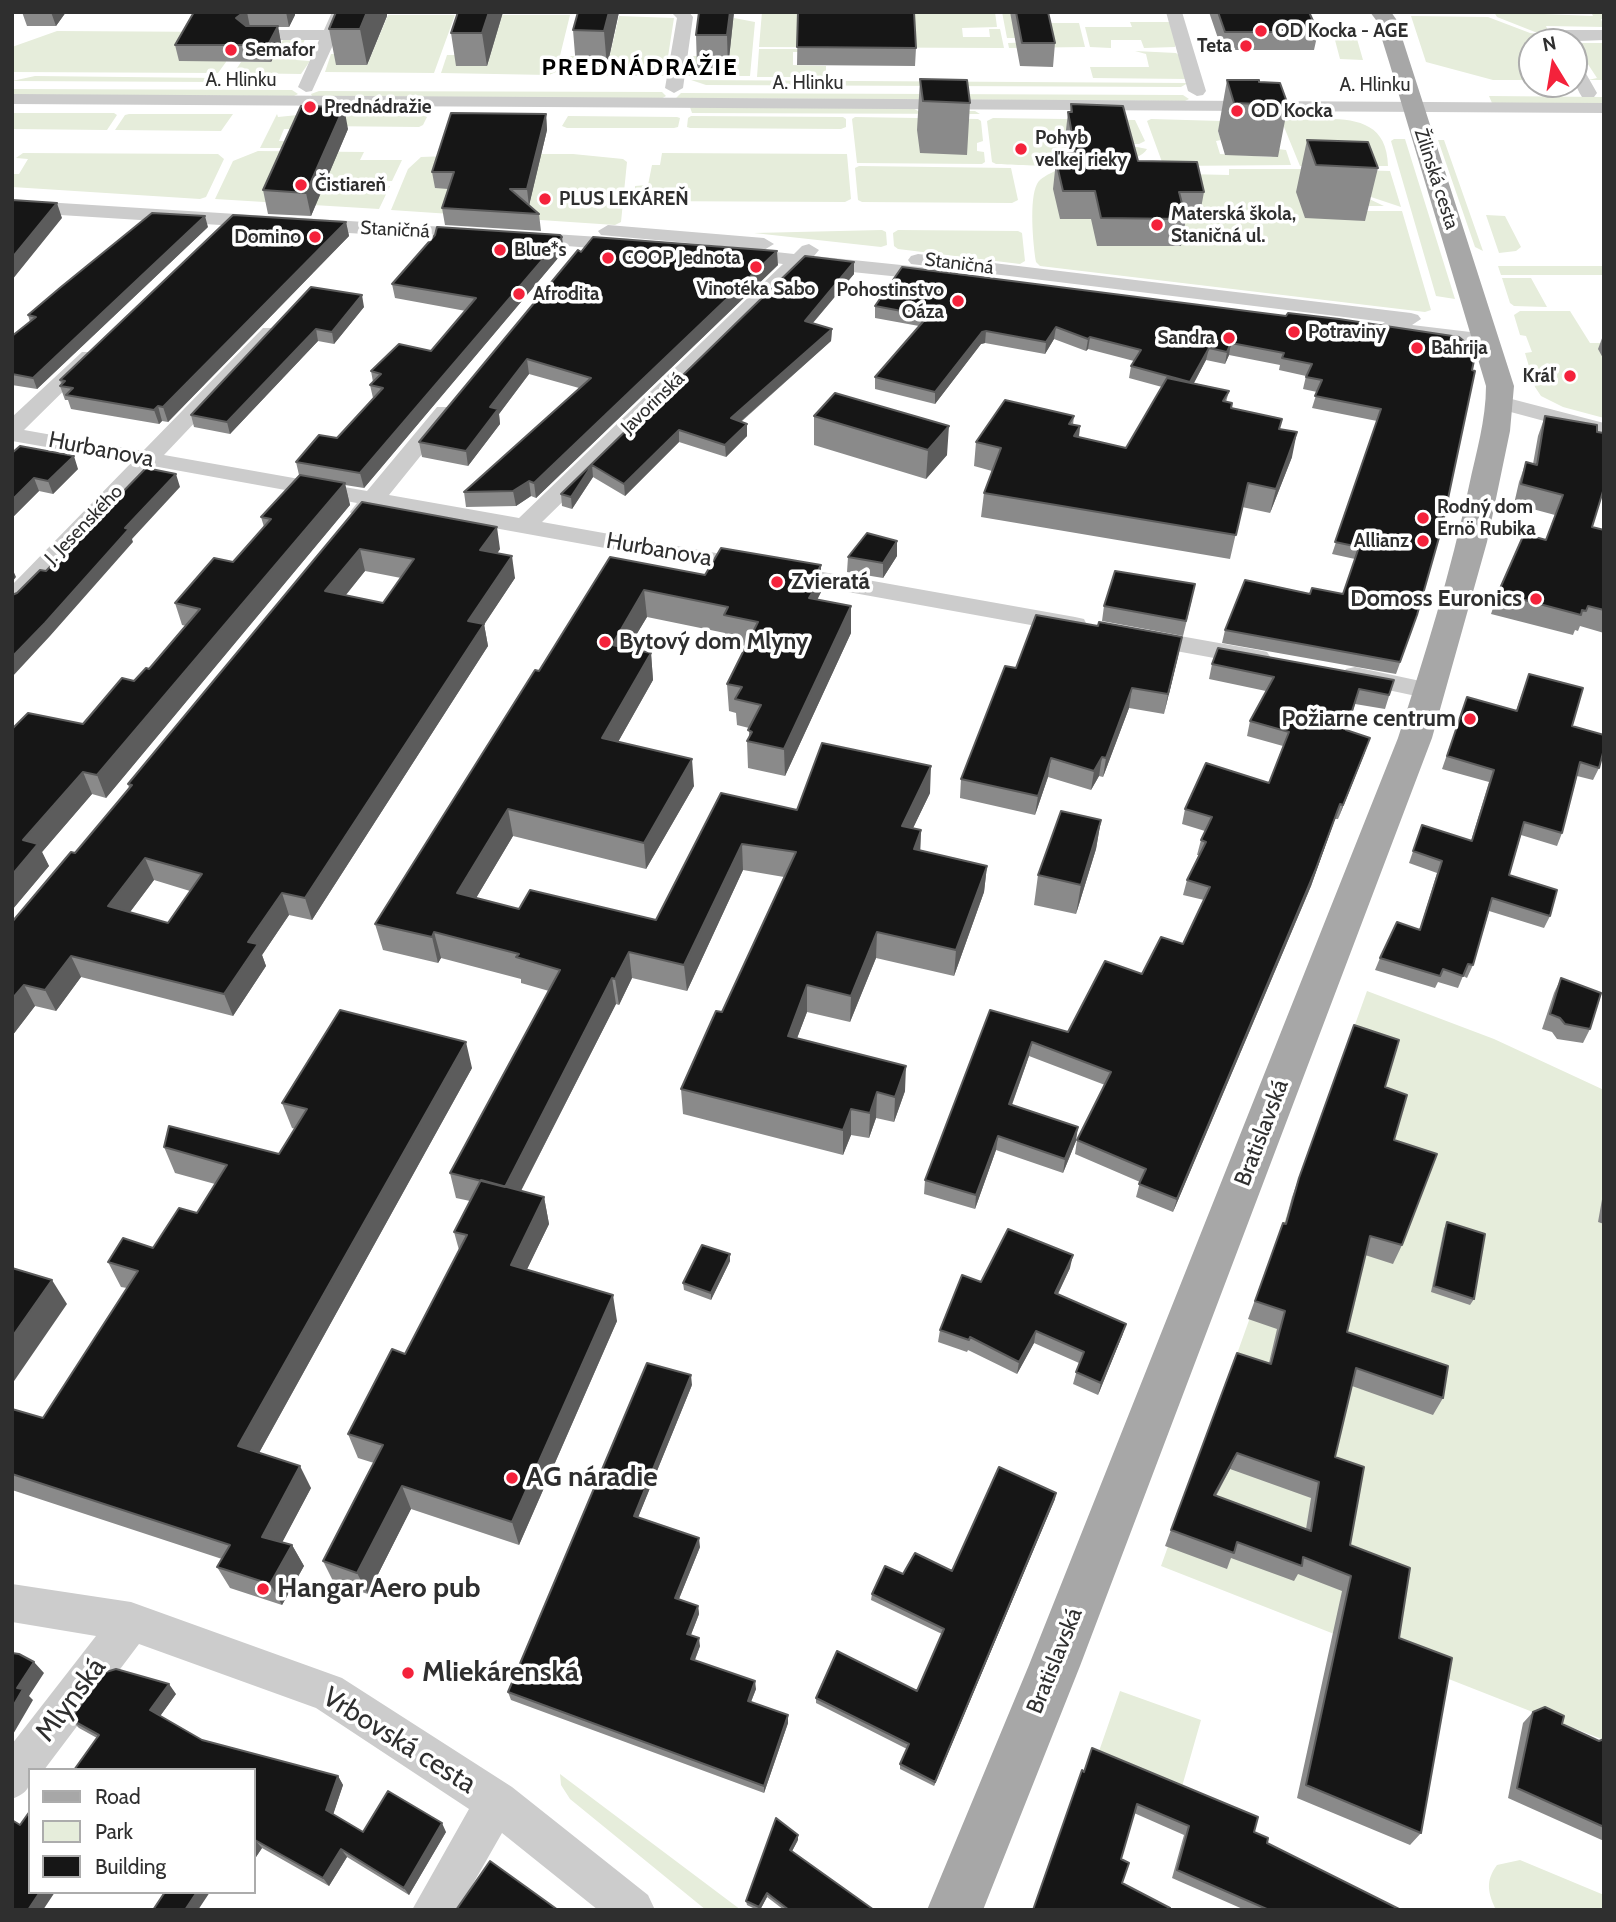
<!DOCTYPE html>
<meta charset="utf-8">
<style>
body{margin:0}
#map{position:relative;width:1616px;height:1922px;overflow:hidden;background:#fff;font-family:Cabin,sans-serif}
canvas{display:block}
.frame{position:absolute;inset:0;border:14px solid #2f2f2f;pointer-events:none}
.legend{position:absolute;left:28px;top:1768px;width:228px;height:126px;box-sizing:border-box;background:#fff;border:2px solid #acacac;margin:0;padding:9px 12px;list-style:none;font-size:21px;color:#2f2f2f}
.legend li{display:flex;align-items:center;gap:14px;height:35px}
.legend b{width:35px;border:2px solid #acacac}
.north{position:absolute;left:1518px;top:28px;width:70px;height:70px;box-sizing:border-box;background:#fff;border:2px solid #acacac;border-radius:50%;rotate:349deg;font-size:19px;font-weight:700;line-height:28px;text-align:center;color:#2f2f2f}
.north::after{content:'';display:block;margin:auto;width:24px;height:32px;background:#f4223b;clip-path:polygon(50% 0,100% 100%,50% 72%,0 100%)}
</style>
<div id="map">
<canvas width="1616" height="1922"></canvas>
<div class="frame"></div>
<ul class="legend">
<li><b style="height:9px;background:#a7a7a7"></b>Road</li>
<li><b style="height:19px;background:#e6eddb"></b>Park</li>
<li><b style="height:19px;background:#161616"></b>Building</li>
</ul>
<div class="north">N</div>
</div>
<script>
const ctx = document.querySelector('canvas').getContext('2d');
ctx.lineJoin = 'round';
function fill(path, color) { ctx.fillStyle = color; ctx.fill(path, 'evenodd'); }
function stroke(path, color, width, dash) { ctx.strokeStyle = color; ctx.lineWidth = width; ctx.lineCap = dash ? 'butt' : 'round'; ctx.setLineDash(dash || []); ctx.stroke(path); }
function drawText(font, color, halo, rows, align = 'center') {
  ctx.font = font + ' Cabin,sans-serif'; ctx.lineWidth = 7; ctx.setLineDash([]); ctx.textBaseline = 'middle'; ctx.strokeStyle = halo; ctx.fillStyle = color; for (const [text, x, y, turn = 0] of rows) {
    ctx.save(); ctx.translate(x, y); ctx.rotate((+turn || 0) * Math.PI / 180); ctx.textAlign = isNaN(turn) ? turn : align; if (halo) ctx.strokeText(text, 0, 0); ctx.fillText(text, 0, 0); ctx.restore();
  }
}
fill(new Path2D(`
 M 762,12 L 995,12 L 997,27 L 962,28 L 963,37 L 990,37 L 989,29 L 1000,29 L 1004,48 L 759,47 Z
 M 1002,12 L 1043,23 L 1079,23 L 1085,47 L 1009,48 L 1008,43 L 1037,42 L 1036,38 L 1007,38 Z
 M 1494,12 L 1593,16 L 1591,12 L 1604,12 L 1604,19 L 1601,19 L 1604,27 L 1546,26 L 1549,33 L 1535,32 L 1497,17 Z
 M 388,15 L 455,15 L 434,73 L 325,72 L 331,54 L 341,54 L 367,65 Z
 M 502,15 L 570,15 L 556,72 L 549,75 L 441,73 L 447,55 L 459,55 L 456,66 L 487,66 Z
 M 619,16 L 674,18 L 665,76 L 561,75 L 566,56 L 579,56 L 607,67 Z
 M 1411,16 L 1488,17 L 1530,33 L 1550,35 L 1554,42 L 1532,42 L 1532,80 L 1493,80 L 1426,62 Z
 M 734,18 L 755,22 L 750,76 L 685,76 L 686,56 L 698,56 L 697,68 Z
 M 1130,22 L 1170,22 L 1176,44 L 1175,47 L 1144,48 L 1141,40 L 1111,40 L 1111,48 L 1090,47 L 1085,27 L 1132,27 Z
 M 1331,25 L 1353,25 L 1363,60 L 1340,59 Z
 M 57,31 L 222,32 L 226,62 L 218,73 L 12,72 L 12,47 Z
 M 306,37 L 296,60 L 310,61 L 301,74 L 234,73 L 241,62 L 271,62 L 284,38 Z
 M 1574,43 L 1604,43 L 1604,80 L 1588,80 L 1597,78 Z
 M 759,49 L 803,49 L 803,52 L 793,52 L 793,65 L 826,66 L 826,77 L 757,77 Z
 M 1135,51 L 1176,53 L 1180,56 L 1187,79 L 1093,78 L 1090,67 L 1149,67 L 1146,54 Z
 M 35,76 L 216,78 L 214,82 L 12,81 Z
 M 691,80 L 1188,83 L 1181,87 L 706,85 Z
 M 12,89 L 292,90 L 298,94 L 294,96 L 12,95 Z
 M 319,91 L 662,92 L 666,96 L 661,99 L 312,96 L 311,94 Z
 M 681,93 L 1183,95 L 1189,99 L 1185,101 L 676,98 Z
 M 1489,96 L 1604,97 L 1604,104 L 1492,103 Z
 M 690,107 L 911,107 L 918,111 L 975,111 L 980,114 L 692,113 Z
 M 12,113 L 114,113 L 117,115 L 107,130 L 12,129 Z
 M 129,114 L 233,114 L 221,131 L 115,130 L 125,115 Z
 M 277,114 L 278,117 L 308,114 L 306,129 L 284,129 L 279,141 L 300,141 L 292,148 L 260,148 Z
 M 322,115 L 424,115 L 427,117 L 423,125 L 419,127 L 319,126 Z
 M 568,116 L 677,117 L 680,118 L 678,127 L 674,128 L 567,128 L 562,126 Z
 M 691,116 L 843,117 L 846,119 L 846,127 L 841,129 L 690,128 L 687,127 L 688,118 Z
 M 855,117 L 978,119 L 981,121 L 983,141 L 977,143 L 977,151 L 984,152 L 985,162 L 982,164 L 857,163 L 852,119 Z
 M 993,118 L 1135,120 L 1145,141 L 1139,144 L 1122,144 L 1147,149 C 1134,173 1024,165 996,164 L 992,162 L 987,121 Z
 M 1151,119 L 1221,121 L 1218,132 L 1221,140 L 1216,141 L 1220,154 L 1272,157 L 1270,148 L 1286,150 L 1291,165 L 1171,166 L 1162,162 L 1147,121 Z
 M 1289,120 C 1331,120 1387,108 1388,166 L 1300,166 L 1282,122 Z
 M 1394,139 L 1405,139 L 1455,299 L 1436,296 L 1391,141 Z
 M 1438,140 L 1444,140 L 1483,251 L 1475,247 Z
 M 258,151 L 364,152 L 360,160 L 402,160 L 392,181 L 326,183 L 325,185 L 390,186 L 379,209 L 215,199 L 233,161 Z
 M 23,153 L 218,154 L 224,159 L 206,197 L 200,199 L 12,187 L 12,174 L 19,174 L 28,159 L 16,158 Z
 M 662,153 L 847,154 L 851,199 L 845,202 L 635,201 L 635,186 L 648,185 L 652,165 L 660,165 Z
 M 500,154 L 573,154 L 623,159 L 627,162 L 621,222 L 615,225 L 391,210 L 408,169 L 421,157 Z
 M 859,166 L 1011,168 L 1018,200 L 1012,203 L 862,202 L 858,200 L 855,168 Z
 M 1229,169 L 1306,169 L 1384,206 L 1360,206 L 1361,211 L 1402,211 L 1431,310 L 1425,312 L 1040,266 L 1036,262 C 1033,244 1029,199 1037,184 C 1040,178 1049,174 1055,171 L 1229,175 Z
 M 1314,169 L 1390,171 L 1401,207 L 1371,197 Z
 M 1486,215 L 1505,216 L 1521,247 L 1516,251 L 1499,253 Z
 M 882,230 L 886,232 L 887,245 L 881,247 L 754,233 Z
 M 898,230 L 1018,231 L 1022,233 L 1025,261 L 1020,264 L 898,249 L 894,246 L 893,233 Z
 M 1498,266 L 1604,266 L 1604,275 L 1501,275 Z
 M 1502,278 L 1531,278 L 1547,307 L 1514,306 L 1510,303 Z
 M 1520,311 L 1570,311 L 1590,343 L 1604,343 L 1604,418 L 1563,407 L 1541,396 L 1535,387 L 1525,353 L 1532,352 L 1526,336 L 1520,335 L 1514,315 Z
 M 1367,991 L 1494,1039 L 1604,1090 L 1604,1740 L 1161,1566 Z
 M 1120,1691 L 1201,1720 L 1181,1790 L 1097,1757 Z
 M 560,1774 L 741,1910 L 706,1910 L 570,1799 L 561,1785 Z
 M 1520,1860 L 1604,1895 L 1604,1910 L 1496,1910 C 1488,1893 1485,1881 1497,1865 Z`), '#e6eddb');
fill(new Path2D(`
 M 332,12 L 348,12 L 312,91 L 306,92 L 298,87 L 319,40 L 250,40 L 242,35 L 250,30 L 324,30 Z
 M 671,12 L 689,12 L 693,17 L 683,88 L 674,93 L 665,88 L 677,18 Z
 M 1166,12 L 1182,12 L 1206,91 L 1203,95 L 1197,96 L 1188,91 Z
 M 1556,30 L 1604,30 L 1604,40 L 1552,42 L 1548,35 Z
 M 1574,62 L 1580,63 L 1597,93 L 1594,97 L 1582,97 C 1574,85 1574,76 1574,62 Z
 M 12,94 L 1604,103 L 1604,113 L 12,104 Z
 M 12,200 L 477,229 L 487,235 L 477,241 L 12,212 Z
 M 608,225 L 764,238 L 774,244 L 764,250 L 601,235 L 598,231 Z
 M 523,232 L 630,239 L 640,245 L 630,251 L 516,242 L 513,238 L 516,234 Z
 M 809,244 L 819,250 L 814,256 L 940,269 L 947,271 L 950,275 L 947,279 L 940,281 L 803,267 L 542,522 L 1075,617 L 1084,619 L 1087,625 L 1084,631 L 1075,633 L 378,507 C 371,517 367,520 354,517 L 350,512 L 357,503 L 153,466 L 21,605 L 12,608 L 12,585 L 132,462 L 12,441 L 12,417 L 82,352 L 96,352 L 99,356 L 24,430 L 143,451 L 263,328 L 277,328 L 280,332 L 277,336 L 164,455 L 367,491 L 437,407 L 453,407 L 456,412 L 389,495 L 519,518 L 783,264 L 732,258 L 729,254 L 732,250 L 739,248 L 794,254 L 802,246 Z
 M 918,254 L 1411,313 L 1418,315 L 1421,319 L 1412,325 L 1487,334 L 1494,336 L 1497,340 L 1494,344 L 1487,346 L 1386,334 L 1379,332 L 1376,328 L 1385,322 L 911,264 L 908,260 L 911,256 Z
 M 1500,396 L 1604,423 L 1604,437 L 1492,407 L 1489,402 L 1492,397 Z
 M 1141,629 L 1258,650 L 1267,652 L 1271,658 L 1267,664 L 1258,666 L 1132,643 L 1128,637 L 1132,631 Z
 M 1355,667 L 1439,685 L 1443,691 L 1439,697 L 1430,699 L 1346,681 L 1342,675 L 1346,669 Z
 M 12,1584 L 131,1602 L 342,1678 L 512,1787 L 648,1895 L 655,1910 L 598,1910 L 502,1833 L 458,1910 L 412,1910 L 469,1809 L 316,1708 L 139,1644 L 44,1770 L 30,1770 C 30,1788 29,1792 12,1799 L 12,1744 L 96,1636 L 12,1622 Z`), '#ccc');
fill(new Path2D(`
 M 1370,12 L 1391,12 L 1396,19 L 1514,386 L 1510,431 L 1487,542 L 1432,738 L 1080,1666 L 983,1910 L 927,1910 L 1029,1665 L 1398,738 C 1425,655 1451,572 1469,486 C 1476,453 1486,420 1486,386 L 1390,65 L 1376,20 Z`), '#a7a7a7');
fill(new Path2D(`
 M 22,12 L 66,12 L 56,26 L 27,26 Z
 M 194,12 L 295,12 L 295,15 L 289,27 L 278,27 L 281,43 L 271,62 L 179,61 L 175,45 Z
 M 503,12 L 487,66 L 456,66 L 451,33 Z
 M 619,12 L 607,67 L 576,67 L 573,30 Z
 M 699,12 L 734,12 L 728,68 L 697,68 L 696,35 Z
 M 798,12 L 916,48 L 915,66 L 797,65 Z
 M 1010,12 L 1048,12 L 1055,43 L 1053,67 L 1020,66 Z
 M 1209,12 L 1309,12 L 1318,32 L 1314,50 L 1222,50 Z
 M 387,16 L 367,65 L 336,65 L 329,29 Z
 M 920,79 L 970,103 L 967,155 L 920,153 L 917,130 Z
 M 1227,80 L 1259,82 L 1288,105 L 1278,157 L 1225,155 L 1218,131 Z
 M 1071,104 L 1138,161 L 1204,192 L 1199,219 L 1186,219 L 1181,246 L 1097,246 L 1091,219 L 1060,219 L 1053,189 L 1056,161 L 1069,161 L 1065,139 L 1068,112 L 1070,112 Z
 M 546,114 L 547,130 L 529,205 L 539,214 L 541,231 L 445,225 L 442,208 L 448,189 L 435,188 L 432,172 Z
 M 348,129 L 311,216 L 268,214 L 263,190 Z
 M 1307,140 L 1378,168 L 1365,221 L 1305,218 L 1296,192 Z
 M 346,222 L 349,236 L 168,422 L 162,421 L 159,424 L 71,409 L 68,400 L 65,400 L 60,386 L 61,384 L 60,380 Z
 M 208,227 L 37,389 L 12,385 L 12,336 L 30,322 L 28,315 Z
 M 564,251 L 364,488 L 345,485 L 350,505 L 106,798 L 92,794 L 42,852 L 49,866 L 12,910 L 83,724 L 149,669 L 186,626 L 182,625 L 175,603 L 233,562 L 264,527 L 261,517 L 299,475 L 296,462 L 337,438 L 373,398 L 370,385 L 373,382 L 371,371 L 431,351 L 466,311 L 395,298 L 392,284 Z
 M 581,252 L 778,265 L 536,498 L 531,496 L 516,506 L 466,507 L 464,492 L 579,388 L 529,374 L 499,414 L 500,424 L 468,466 L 422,457 L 419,442 Z
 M 805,256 L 854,274 L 813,323 L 832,329 L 831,341 L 741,422 L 747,424 L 747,436 L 726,457 L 679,442 L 625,496 L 593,477 L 572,509 L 562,506 L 561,494 Z
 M 311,287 L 364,307 L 334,344 L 318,341 L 230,434 L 194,427 L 191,415 Z
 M 875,306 L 1459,337 L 1413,627 L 1396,674 L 1222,643 L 1225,630 L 1310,594 L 1343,594 L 1355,559 L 1332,554 L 1377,421 L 1312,408 L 1317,392 L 1303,389 L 1306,376 L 1279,370 L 1280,365 L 1229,355 L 1225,364 L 1206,360 L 1194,383 L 1229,391 L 1226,402 L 1231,408 L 1280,429 L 1292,457 L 1270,513 L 1242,507 L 1230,559 L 981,517 L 984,493 L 992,471 L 974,466 L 976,442 L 1074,416 L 1073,425 L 1080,426 L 1079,437 L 1126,448 L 1162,387 L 1129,378 L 1131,366 L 1134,361 L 1088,349 L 1086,351 L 1054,339 L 1045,354 L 985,343 L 981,344 L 935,404 L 875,389 L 875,377 L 919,326 L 875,318 Z
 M 1604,333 L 1604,360 L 1598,349 Z
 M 814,416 L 947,455 L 926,479 L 814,445 Z
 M 1545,416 L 1604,433 L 1604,498 L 1601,497 L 1592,527 L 1604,530 L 1604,633 L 1580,626 L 1578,631 L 1575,630 L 1573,635 L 1491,614 L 1498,593 L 1546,540 L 1555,515 L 1514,504 L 1519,482 L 1526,462 L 1533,464 L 1538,436 Z
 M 12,453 L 78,469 L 53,494 L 39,491 L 12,518 Z
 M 362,502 L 500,549 L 497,554 L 515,578 L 484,624 L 488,646 L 312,920 L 289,915 L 262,955 L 266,966 L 233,1016 L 81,977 L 56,1011 L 35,1006 L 12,1036 L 12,922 L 75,853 L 129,788 L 128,784 ZM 365,571 L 401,578 L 383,603 L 346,595 ZM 154,880 L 190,891 L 168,923 L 130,912 Z
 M 897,556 L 883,578 L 847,572 L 848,557 Z
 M 610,557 L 705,575 L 821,565 L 821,592 L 817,600 L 851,606 L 851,633 L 785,776 L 748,768 L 747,741 L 749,738 L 749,728 L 737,725 L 736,713 L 729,711 L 727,684 L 746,646 L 725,642 L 725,633 L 647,617 L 628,648 L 651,653 L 653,680 L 618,742 L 694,786 L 646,869 L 513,836 L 476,898 L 519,909 L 656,920 L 721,793 L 797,810 L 930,793 L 913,828 L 921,830 L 920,850 L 987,866 L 984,892 L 954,976 L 876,958 L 850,1022 L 807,1012 L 797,1038 L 905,1091 L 894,1122 L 876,1118 L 869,1138 L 851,1135 L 843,1155 L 683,1114 L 681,1089 L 722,1012 L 784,877 L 743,870 L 687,991 L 632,978 L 619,1005 L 616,1004 L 521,1191 L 544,1197 L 549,1224 L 527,1269 L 617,1321 L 519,1545 L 411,1509 L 368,1594 L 334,1583 L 323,1561 L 374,1463 L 358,1458 L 348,1434 L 405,1354 L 459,1250 L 454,1232 L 470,1201 L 456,1198 L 450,1173 L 549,991 L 521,983 L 521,979 L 441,958 L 438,963 L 383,950 L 375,924 L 539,671 Z
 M 1192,599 L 1183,636 L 1102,621 L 1104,606 Z
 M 1178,656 L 1164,714 L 1129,708 L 1103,777 L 1099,776 L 1091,790 L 1048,777 L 1035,815 L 960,798 L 961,779 L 1016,668 Z
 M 1212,664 L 1394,680 L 1385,709 L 1355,704 L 1347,730 L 1365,752 L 1338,819 L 1335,819 L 1311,886 L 1173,1212 L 1136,1197 L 1140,1182 L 1075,1154 L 1077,1140 L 1105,1085 L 1029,1056 L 1012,1105 L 1076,1141 L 1063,1173 L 996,1150 L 975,1209 L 924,1194 L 925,1180 L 990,1010 L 1068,1032 L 1142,974 L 1183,944 L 1204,900 L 1183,895 L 1187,880 L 1199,855 L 1197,855 L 1201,840 L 1205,831 L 1182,824 L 1185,809 L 1269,783 L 1283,746 L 1247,736 L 1250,721 L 1266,691 L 1209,679 Z
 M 1529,674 L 1572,726 L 1599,768 L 1593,780 L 1577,776 L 1562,833 L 1557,846 L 1521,835 L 1509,875 L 1550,916 L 1544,928 L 1489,911 L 1473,965 L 1467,978 L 1463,976 L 1458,988 L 1438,982 L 1435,988 L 1375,970 L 1380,958 L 1420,929 L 1437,873 L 1409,863 L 1422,825 L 1471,841 L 1489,782 L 1442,769 L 1467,697 L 1516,711 Z
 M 1101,820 L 1096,849 L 1076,914 L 1034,905 L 1038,875 Z
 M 1561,978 L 1590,1029 L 1583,1043 L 1557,1039 L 1552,1032 L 1542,1029 L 1554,993 Z
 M 1354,1025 L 1385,1087 L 1394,1140 L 1402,1245 L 1393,1264 L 1365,1255 L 1347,1332 L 1443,1398 L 1433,1415 L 1352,1386 L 1335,1457 L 1350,1545 L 1399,1638 L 1421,1833 L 1410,1845 L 1297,1798 L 1342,1591 L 1298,1574 L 1294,1581 L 1231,1558 L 1227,1569 L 1165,1546 L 1237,1353 L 1269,1363 L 1277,1329 L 1248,1319 L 1283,1223 L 1285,1223 L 1292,1197 ZM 1230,1469 L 1311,1498 L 1306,1529 L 1216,1496 Z
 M 472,1068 L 259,1453 L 311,1488 L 282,1542 L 292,1545 L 304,1566 L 282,1605 L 230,1588 L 217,1567 L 222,1559 L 12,1490 L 12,1409 L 43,1418 L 127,1288 L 121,1287 L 108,1262 L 153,1248 L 197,1213 L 215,1184 L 175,1173 L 164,1147 L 279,1154 L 295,1129 L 292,1128 L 282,1103 Z
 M 1604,1188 L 1604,1224 L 1598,1222 Z
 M 1447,1222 L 1474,1299 L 1470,1305 L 1431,1292 L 1444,1229 Z
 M 730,1254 L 730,1261 L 711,1300 L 684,1290 L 683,1283 Z
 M 1070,1268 L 1058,1294 L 1126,1324 L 1122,1336 L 1098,1395 L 1073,1384 L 1079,1363 L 1034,1343 L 1017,1374 L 968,1350 L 967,1352 L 938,1342 L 940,1330 L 981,1282 Z
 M 692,1385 L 638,1517 L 700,1547 L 679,1599 L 698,1606 L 699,1614 L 691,1635 L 700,1646 L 695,1660 L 756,1689 L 751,1702 L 788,1715 L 788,1723 L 764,1793 L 511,1700 L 508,1692 Z
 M 1055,1499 L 934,1786 L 900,1769 L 900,1764 L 907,1749 L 816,1703 L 816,1698 L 917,1691 L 942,1634 L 871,1600 L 872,1594 L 903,1574 L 952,1571 Z
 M 176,1694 L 160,1716 L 202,1740 L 338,1776 L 343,1785 L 333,1814 L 363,1832 L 446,1832 L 409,1895 L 347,1857 L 329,1886 L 262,1848 L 254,1860 L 254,1770 L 97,1738 L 79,1728 L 70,1719 Z
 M 1533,1712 L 1599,1741 L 1604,1739 L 1604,1841 L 1508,1798 L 1523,1723 Z
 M 1084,1772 L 1254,1832 L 1267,1843 L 1401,1910 L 1245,1910 L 1172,1878 L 1184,1835 L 1134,1813 L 1121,1859 L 1122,1883 L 1033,1910 Z
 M 798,1840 L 792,1851 L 874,1910 L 784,1910 L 767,1897 L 760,1910 L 757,1910 L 747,1905 L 746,1901 Z`), '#8a8a8a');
fill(new Path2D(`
 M 51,12 L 66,12 L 56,26 Z
 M 244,12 L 247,12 L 250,27 L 240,34 L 236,18 Z
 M 286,12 L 295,12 L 295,15 L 289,27 Z
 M 367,12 L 387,12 L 387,16 L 367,65 L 360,29 Z
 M 489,12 L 503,12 L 487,66 L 482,33 Z
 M 609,12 L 619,12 L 607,67 L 604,31 Z
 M 730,12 L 734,12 L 728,68 L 727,35 Z
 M 278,26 L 281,43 L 271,62 L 268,45 Z
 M 344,107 L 348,129 L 311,216 L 306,193 Z
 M 546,114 L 547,130 L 529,206 L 527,189 Z
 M 57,203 L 62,218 L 12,280 L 12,258 Z
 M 205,216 L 208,227 L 37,389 L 33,378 Z
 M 346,222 L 349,236 L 168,422 L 163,407 Z
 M 562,237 L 564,251 L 364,488 L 360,473 Z
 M 777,251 L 778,265 L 536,498 L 534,483 Z
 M 854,262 L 854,274 L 805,332 L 805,321 Z
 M 362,295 L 364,307 L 334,344 L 332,332 Z
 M 1056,327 L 1054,339 L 1045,354 L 1046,342 Z
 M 316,329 L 318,341 L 230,434 L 227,422 Z
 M 832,329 L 831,341 L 731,430 L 731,418 Z
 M 986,331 L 985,343 L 981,344 L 935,404 L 935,392 L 982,332 Z
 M 1090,337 L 1088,349 L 1086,351 L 1088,339 Z
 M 1231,343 L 1229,355 L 1225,364 L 1227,352 Z
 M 1209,348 L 1206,360 L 1188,394 L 1190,382 Z
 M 527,359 L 529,374 L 499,414 L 500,424 L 468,466 L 466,451 L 490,407 Z
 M 158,406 L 162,421 L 159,424 L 154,410 Z
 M 747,424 L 747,436 L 726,457 L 725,445 Z
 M 949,426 L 947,455 L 926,479 L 928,450 Z
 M 1080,426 L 1077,451 L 1074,436 Z
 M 679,430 L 679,442 L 625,496 L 624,484 Z
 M 1297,432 L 1292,457 L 1270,513 L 1276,489 Z
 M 74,456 L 78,469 L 53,494 L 48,481 Z
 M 592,465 L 593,477 L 572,509 L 571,497 Z
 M 176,474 L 180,487 L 132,539 L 133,542 L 50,636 L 12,677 L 12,657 L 125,528 Z
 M 34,478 L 39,491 L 12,518 L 12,500 Z
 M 529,481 L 531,496 L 516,506 L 513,491 Z
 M 345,483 L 350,505 L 106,798 L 97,775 Z
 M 497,527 L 500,549 L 484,572 L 480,550 Z
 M 897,541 L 897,556 L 883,578 L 883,563 Z
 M 360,549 L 365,571 L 331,613 L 325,591 Z
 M 512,556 L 515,578 L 472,643 L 468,621 Z
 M 821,565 L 821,592 L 815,604 L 809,598 L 810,585 Z
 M 12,568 L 16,577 L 12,582 Z
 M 644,590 L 647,617 L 614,672 L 612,645 Z
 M 851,606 L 851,633 L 785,776 L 784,749 Z
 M 484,624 L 488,646 L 312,920 L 305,898 Z
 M 1182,637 L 1178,656 L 1164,714 L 1168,694 Z
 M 651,653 L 653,680 L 605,765 L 602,738 Z
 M 1132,688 L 1129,708 L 1103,777 L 1106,758 Z
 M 1370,738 L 1365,752 L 1338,819 L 1343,805 Z
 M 1102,757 L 1099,776 L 1091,790 L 1094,771 Z
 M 1051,758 L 1048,777 L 1035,815 L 1038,796 Z
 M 692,759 L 694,786 L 646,869 L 644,843 Z
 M 931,766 L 930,793 L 901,853 L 902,826 Z
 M 83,772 L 92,794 L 42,852 L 49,866 L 12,910 L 12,875 L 23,840 Z
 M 1340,804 L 1311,886 L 1173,1212 L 1177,1199 Z
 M 508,809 L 513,836 L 463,920 L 457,893 Z
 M 1101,820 L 1096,849 L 1076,914 L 1081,885 Z
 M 921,830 L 920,857 L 914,849 Z
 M 742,844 L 743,870 L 687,991 L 684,965 Z
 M 145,858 L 154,880 L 118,928 L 108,906 Z
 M 987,866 L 984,892 L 954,976 L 956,950 Z
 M 282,893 L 289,915 L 262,955 L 266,966 L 233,1016 L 224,994 L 248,942 Z
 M 434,932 L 441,958 L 438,963 L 432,937 Z
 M 877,932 L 876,958 L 850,1022 L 851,996 Z
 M 629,952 L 632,978 L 619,1005 L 615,979 Z
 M 71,956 L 81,977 L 56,1011 L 45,990 Z
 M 612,978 L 616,1004 L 510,1212 L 504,1188 Z
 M 24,985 L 35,1006 L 12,1036 L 12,999 Z
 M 807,985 L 807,1012 L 788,1062 L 788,1036 Z
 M 466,1042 L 472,1068 L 250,1469 L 238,1446 Z
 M 1032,1042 L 1029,1056 L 1007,1118 L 1009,1104 Z
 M 906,1066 L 905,1091 L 894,1122 L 895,1097 Z
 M 877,1092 L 876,1118 L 869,1138 L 870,1113 Z
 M 851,1109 L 851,1135 L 843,1155 L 843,1130 Z
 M 1078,1127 L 1076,1141 L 1063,1173 L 1065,1159 Z
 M 998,1136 L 996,1150 L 975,1209 L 976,1195 Z
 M 544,1197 L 549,1224 L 517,1290 L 511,1265 Z
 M 730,1254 L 730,1261 L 711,1300 L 711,1293 Z
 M 1073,1255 L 1070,1268 L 1052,1306 L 1055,1293 Z
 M 52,1280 L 67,1304 L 12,1384 L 12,1337 Z
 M 613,1295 L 617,1321 L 519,1545 L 512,1522 Z
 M 1126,1324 L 1122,1336 L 1098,1395 L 1101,1383 Z
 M 1036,1331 L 1034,1343 L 1017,1374 L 1019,1362 Z
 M 691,1375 L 692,1385 L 635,1525 L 634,1516 Z
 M 1237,1453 L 1230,1469 L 1207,1511 L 1214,1495 Z
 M 300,1466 L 311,1488 L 274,1558 L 262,1537 Z
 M 402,1486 L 411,1509 L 368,1594 L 357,1573 Z
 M 1056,1493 L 1055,1499 L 934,1786 L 935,1782 Z
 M 699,1538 L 700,1547 L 676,1606 L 675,1598 Z
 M 292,1545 L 304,1566 L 282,1605 L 270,1584 Z
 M 698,1606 L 699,1614 L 688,1642 L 687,1634 Z
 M 699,1638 L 700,1646 L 692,1667 L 691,1659 Z
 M 34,1662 L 44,1673 L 29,1696 L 33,1700 L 12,1736 L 12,1708 L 17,1688 Z
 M 755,1681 L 756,1689 L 748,1709 L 748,1701 Z
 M 169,1684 L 176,1694 L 158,1719 L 150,1710 Z
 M 788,1715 L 788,1723 L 764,1793 L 764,1786 Z
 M 338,1776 L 343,1785 L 332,1818 L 326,1810 Z
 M 442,1823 L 446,1832 L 409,1895 L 404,1888 Z
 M 798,1835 L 798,1840 L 790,1855 L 790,1850 Z
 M 255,1840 L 262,1848 L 254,1860 L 254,1842 Z
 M 341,1849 L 347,1857 L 329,1886 L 323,1878 Z
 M 40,1892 L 55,1892 L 43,1910 L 28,1910 Z
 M 197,1892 L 210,1892 L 198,1910 L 185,1910 Z
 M 767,1893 L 767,1897 L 760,1910 L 759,1907 Z`), '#5c5c5c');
const building = new Path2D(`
 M 194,12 L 244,12 L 236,18 L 246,26 L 278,26 L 268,45 L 175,45 Z
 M 336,12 L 367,12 L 360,29 L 329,29 Z
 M 458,12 L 489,12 L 482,33 L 451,33 Z
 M 578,12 L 609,12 L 604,31 L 573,30 Z
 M 699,12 L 730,12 L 727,35 L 696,35 Z
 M 798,12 L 914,12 L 916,48 L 797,47 Z
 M 1016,12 L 1048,12 L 1055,43 L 1022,43 Z
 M 1218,12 L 1309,12 L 1318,32 L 1225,32 Z
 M 920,79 L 967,80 L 970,103 L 923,101 Z
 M 1227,80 L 1259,80 L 1259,82 L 1280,83 L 1288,105 L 1234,103 Z
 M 1071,104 L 1123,106 L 1138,161 L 1197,162 L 1204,192 L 1179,192 L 1186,219 L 1101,218 L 1095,191 L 1063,191 L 1056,161 L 1077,161 L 1068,112 L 1072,112 Z
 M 301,106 L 344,107 L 306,193 L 263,190 Z
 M 451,113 L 546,114 L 527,189 L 510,189 L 539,214 L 442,208 L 454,172 L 432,172 Z
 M 1307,140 L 1368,142 L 1378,168 L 1316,165 Z
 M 12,200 L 57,203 L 12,258 Z
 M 152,213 L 205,216 L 33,378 L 12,374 L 12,336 L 36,317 L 28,315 L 61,287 Z
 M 233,215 L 346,222 L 163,407 L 158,406 L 154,410 L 66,395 L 73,388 L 60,386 L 65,381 L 60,380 Z
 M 437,227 L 560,235 L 562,237 L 360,473 L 296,462 L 319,435 L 337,438 L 383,388 L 370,385 L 381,374 L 371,371 L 399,344 L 431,351 L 476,298 L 392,284 L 435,235 Z
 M 593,237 L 777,251 L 534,483 L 529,481 L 513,491 L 464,492 L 591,378 L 527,359 L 490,407 L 498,409 L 466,451 L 419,442 L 578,250 L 581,252 Z
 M 805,256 L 854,262 L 805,321 L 832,329 L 731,418 L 747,424 L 725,445 L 679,430 L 624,484 L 592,465 L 571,497 L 561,494 Z
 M 902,267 L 1286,316 L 1288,313 L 1339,319 L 1459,337 L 1476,351 L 1472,370 L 1475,371 L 1442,527 L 1417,615 L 1400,662 L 1225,630 L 1245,580 L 1310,594 L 1312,588 L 1343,594 L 1359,547 L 1335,542 L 1381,409 L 1315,396 L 1322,380 L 1306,377 L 1312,364 L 1282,358 L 1284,353 L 1231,343 L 1227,352 L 1209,348 L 1190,382 L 1131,366 L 1141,350 L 1090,337 L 1088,339 L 1056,327 L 1046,342 L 986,331 L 982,332 L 935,392 L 875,377 L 928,316 L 875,306 Z
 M 311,287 L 362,295 L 332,332 L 316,329 L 227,422 L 191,415 Z
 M 1167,378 L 1229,391 L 1223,401 L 1232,403 L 1231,408 L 1282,419 L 1279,429 L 1297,432 L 1276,489 L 1248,483 L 1236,535 L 984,493 L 1001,448 L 976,442 L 1005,400 L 1074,416 L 1069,424 L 1080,426 L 1074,436 L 1126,448 Z
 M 835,393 L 949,426 L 928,450 L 814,416 Z
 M 1545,416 L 1597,425 L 1597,432 L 1604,433 L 1604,488 L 1592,527 L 1604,530 L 1604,610 L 1588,606 L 1586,611 L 1582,610 L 1581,615 L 1498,593 L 1524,534 L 1546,540 L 1563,495 L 1521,484 L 1526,462 L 1537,465 Z
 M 20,446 L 74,456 L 48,481 L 34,478 L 12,500 L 12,453 Z
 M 146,468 L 176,474 L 125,528 L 129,529 L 45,623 L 12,657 L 12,595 L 17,593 L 40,570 L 46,571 Z
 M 300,475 L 345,483 L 97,775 L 83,772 L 23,840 L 38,844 L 12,875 L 12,729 L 28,713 L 83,724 L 122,678 L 134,681 L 146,668 L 149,669 L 200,609 L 175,603 L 214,558 L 233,562 L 271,519 L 261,517 Z
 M 362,502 L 497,527 L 480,550 L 512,556 L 468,621 L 484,624 L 305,898 L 282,893 L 248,942 L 258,944 L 224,994 L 71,956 L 45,990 L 24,985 L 12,999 L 12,922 L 71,852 L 75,853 L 132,785 L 128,784 ZM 360,549 L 414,559 L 383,603 L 325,591 ZM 145,858 L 202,874 L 168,923 L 108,906 Z
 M 867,533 L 897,541 L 883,563 L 848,557 Z
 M 721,548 L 821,565 L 810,585 L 815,588 L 809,598 L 851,606 L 784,749 L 747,741 L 752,732 L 748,730 L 761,705 L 735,699 L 742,687 L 727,684 L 758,622 L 724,615 L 728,607 L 644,590 L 612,645 L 651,653 L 602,738 L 692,759 L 644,843 L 508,809 L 457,893 L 519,909 L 530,890 L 656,920 L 721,793 L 797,810 L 822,743 L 931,766 L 902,826 L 921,830 L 914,849 L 987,866 L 956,950 L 877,932 L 851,996 L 807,985 L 788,1036 L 906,1066 L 895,1097 L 877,1092 L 870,1113 L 851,1109 L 843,1130 L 681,1089 L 716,1011 L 722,1012 L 796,852 L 742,844 L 684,965 L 629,952 L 615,979 L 612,978 L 505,1187 L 450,1173 L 560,970 L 516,957 L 519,954 L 434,932 L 432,937 L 375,924 L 535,670 L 539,671 L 610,557 L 705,575 Z
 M 1115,571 L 1195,584 L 1186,621 L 1104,606 Z
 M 1036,615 L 1098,626 L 1099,622 L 1182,637 L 1168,694 L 1132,688 L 1106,758 L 1102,757 L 1094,771 L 1051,758 L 1038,796 L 961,779 L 1005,666 L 1016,668 Z
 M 1218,648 L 1394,680 L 1389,695 L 1359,689 L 1346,730 L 1370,738 L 1343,805 L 1340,804 L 1315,871 L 1177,1199 L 1139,1184 L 1146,1169 L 1077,1140 L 1111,1072 L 1032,1042 L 1009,1104 L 1078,1127 L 1065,1159 L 998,1136 L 976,1195 L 925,1180 L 990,1010 L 1068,1032 L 1105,961 L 1142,974 L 1161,937 L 1183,944 L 1210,887 L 1187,880 L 1206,842 L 1201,840 L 1212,817 L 1185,809 L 1206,763 L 1269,783 L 1289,732 L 1250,721 L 1274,677 L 1212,664 Z
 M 1529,674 L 1583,688 L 1572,726 L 1604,735 L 1604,749 L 1599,768 L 1580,762 L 1562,833 L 1524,822 L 1509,875 L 1557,890 L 1550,916 L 1492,898 L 1473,965 L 1468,964 L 1463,976 L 1443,969 L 1440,976 L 1380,958 L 1397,922 L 1420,930 L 1442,861 L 1413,851 L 1422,825 L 1472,841 L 1494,770 L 1447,756 L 1467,697 L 1517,711 Z
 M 1061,811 L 1101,820 L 1081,885 L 1038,875 Z
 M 1561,978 L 1601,993 L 1590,1029 L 1565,1024 L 1560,1018 L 1550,1014 Z
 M 340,1010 L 466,1042 L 238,1446 L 300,1466 L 262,1537 L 292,1545 L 270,1584 L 217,1567 L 230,1545 L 12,1474 L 12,1409 L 43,1418 L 138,1271 L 108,1262 L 123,1238 L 153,1248 L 179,1208 L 197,1213 L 227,1165 L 164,1147 L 169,1126 L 279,1154 L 307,1109 L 282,1103 Z
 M 1354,1025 L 1399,1040 L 1385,1087 L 1407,1095 L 1394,1140 L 1437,1154 L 1402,1245 L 1370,1236 L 1347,1332 L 1448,1366 L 1443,1398 L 1356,1368 L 1335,1457 L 1364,1467 L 1350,1545 L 1410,1568 L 1399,1638 L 1452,1658 L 1421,1833 L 1306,1785 L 1351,1576 L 1303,1557 L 1302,1566 L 1237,1542 L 1234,1553 L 1171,1530 L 1237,1353 L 1271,1364 L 1285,1311 L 1255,1301 L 1283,1223 L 1286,1224 L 1299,1178 ZM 1237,1453 L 1319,1482 L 1311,1531 L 1214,1495 Z
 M 481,1180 L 544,1197 L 511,1265 L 613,1295 L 512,1522 L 402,1486 L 357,1573 L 323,1561 L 383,1445 L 348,1434 L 392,1349 L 405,1354 L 467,1235 L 454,1232 Z
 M 1447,1222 L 1485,1234 L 1474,1299 L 1434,1286 Z
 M 1008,1229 L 1073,1255 L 1055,1293 L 1126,1324 L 1101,1383 L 1076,1372 L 1084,1352 L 1036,1331 L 1019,1362 L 970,1337 L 969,1340 L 940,1330 L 962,1275 L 981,1282 Z
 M 702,1245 L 730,1254 L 711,1293 L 683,1283 Z
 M 12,1268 L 52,1280 L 12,1337 Z
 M 647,1363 L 691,1375 L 634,1516 L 699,1538 L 675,1598 L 698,1606 L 687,1634 L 699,1638 L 691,1659 L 755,1681 L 748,1701 L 788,1715 L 764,1786 L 508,1692 Z
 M 999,1467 L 1056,1493 L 935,1782 L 900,1764 L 909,1744 L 816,1698 L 837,1651 L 917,1691 L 944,1629 L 872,1594 L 885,1566 L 903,1574 L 915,1553 L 952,1571 Z
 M 12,1653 L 19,1654 L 34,1662 L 17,1688 L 23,1689 L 12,1708 Z
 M 116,1669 L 169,1684 L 150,1710 L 202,1740 L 338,1776 L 326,1810 L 363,1832 L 388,1791 L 442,1823 L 404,1888 L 341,1849 L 323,1878 L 255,1840 L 254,1842 L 254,1770 L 74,1770 L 99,1735 L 70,1719 L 106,1672 Z
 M 1545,1707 L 1564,1716 L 1562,1724 L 1599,1741 L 1604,1739 L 1604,1827 L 1517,1788 L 1533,1712 Z
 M 1092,1748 L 1258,1817 L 1254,1832 L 1268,1838 L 1267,1843 L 1401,1910 L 1269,1910 L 1177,1870 L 1189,1826 L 1137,1804 L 1121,1859 L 1129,1863 L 1122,1883 L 1170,1908 L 1170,1910 L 1033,1910 L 1082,1770 L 1084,1772 Z
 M 30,1811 L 30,1892 L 40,1892 L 28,1910 L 12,1910 L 12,1820 L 20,1825 Z
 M 776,1818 L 798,1835 L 790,1850 L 874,1910 L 789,1910 L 767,1893 L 759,1907 L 746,1901 Z
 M 490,1861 L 558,1910 L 456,1910 Z
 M 165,1892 L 197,1892 L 185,1910 L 153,1910 Z`);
fill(building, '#161616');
stroke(building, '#5c5c5c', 2);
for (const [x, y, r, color] of [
 [1261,31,7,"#f4223b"],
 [1246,46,7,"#f4223b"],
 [231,50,7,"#f4223b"],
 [310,107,7,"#f4223b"],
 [1237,111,7,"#f4223b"],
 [1021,149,7,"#f4223b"],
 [301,185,7,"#f4223b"],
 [545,199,7,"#f4223b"],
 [1157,225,7,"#f4223b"],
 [315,237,7,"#f4223b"],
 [500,250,7,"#f4223b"],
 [608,258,7,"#f4223b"],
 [756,267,7,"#f4223b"],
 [519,294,7,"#f4223b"],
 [958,301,7,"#f4223b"],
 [1294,332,7,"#f4223b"],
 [1229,338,7,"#f4223b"],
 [1417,348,7,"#f4223b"],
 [1570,376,7,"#f4223b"],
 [1423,518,7,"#f4223b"],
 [1423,541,7,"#f4223b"],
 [777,582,7,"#f4223b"],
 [1536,599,7,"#f4223b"],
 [605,642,7,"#f4223b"],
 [1470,719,7,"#f4223b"],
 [512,1478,7,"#f4223b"],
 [263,1589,7,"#f4223b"],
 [408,1673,7,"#f4223b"]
]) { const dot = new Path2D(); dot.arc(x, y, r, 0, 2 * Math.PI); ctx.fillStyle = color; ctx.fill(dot); stroke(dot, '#fff', 2.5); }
drawText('bold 19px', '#2f2f2f', '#fff', [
 ["OD Kocka - AGE",1275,31],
 ["Teta",1232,46,"right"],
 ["Semafor",245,50],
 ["Prednádražie",324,107],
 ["OD Kocka",1251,111],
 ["Pohyb",1035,138],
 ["veľkej rieky",1035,160],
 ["Čistiareň",315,185],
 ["PLUS LEKÁREŇ",559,199],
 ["Materská škola,",1171,214],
 ["Staničná ul.",1171,236],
 ["Domino",301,237,"right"],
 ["Blue*s",514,250],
 ["COOP Jednota",622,258],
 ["Vinotéka Sabo",756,289,"center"],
 ["Pohostinstvo",944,290,"right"],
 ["Oáza",944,312,"right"],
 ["Afrodita",533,294],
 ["Potraviny",1308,332],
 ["Sandra",1215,338,"right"],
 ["Bahrija",1431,348],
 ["Kráľ",1556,376,"right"],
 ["Rodný dom",1437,507],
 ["Ernö Rubika",1437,529],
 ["Allianz",1409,541,"right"]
], 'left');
drawText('19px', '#2f2f2f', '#fff', [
 ["A. Hlinku",241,80],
 ["A. Hlinku",808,83],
 ["A. Hlinku",1375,85],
 ["Žilinská cesta",1436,179,72],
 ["Staničná",395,230,3],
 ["Staničná",959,264,7],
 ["Javorinská",653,403,-44],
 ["J. Jesenského",84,525,-46]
]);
drawText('23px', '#2f2f2f', '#fff', [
 ["Hurbanova",101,450,11],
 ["Hurbanova",659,550,10],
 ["Bratislavská",1262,1133,-69],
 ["Bratislavská",1055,1661,-68]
]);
drawText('bold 23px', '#2f2f2f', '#fff', [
 ["Zvieratá",791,582],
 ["Domoss Euronics",1522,599,"right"],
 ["Bytový dom Mlyny",619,642],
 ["Požiarne centrum",1456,719,"right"]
], 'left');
ctx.letterSpacing = '2px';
drawText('bold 24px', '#000', '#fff', [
 ["PREDNÁDRAŽIE",640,68]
]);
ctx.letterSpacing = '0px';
drawText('bold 28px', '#2f2f2f', '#fff', [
 ["AG náradie",526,1478],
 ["Hangar Aero pub",277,1589],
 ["Mliekárenská",422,1673]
], 'left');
drawText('28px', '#2f2f2f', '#fff', [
 ["Mlynská",71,1700,-53],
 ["Vrbovská cesta",399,1741,32]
]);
</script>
